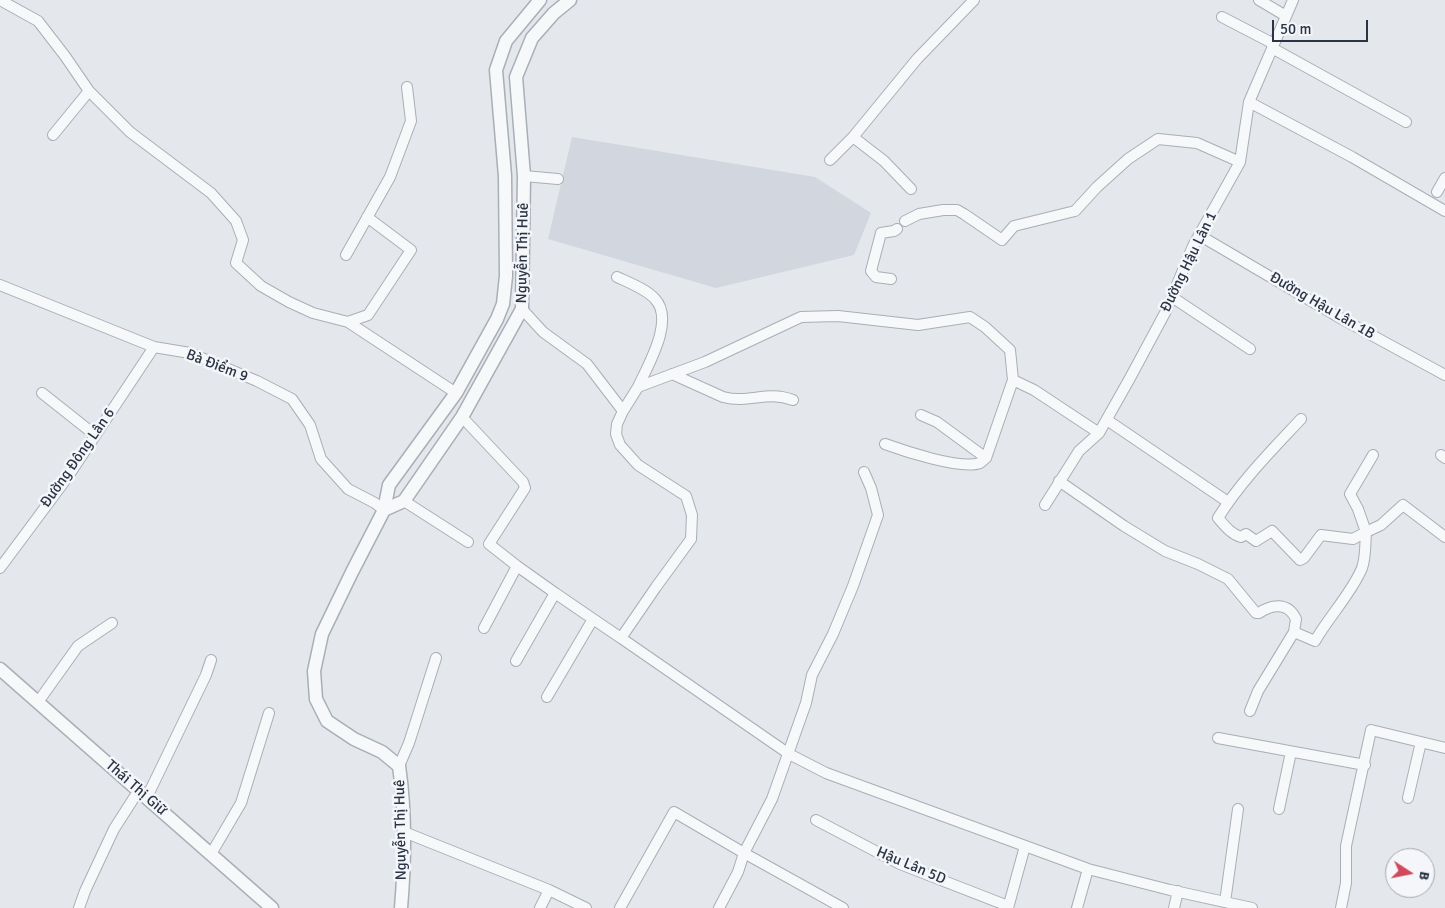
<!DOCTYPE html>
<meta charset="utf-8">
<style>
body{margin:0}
#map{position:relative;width:1445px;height:908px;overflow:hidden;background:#e4e7ec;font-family:Signika,sans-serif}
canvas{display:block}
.north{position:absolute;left:1385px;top:848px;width:50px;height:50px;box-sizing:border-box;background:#f4f6f9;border:1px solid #a4a8b1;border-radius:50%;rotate:101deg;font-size:14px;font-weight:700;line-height:20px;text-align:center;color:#2b3445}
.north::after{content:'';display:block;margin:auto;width:18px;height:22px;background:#d1495b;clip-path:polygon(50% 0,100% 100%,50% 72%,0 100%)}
.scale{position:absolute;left:1272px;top:20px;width:96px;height:22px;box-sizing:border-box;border:2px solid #2b3445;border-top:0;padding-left:6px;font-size:15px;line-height:18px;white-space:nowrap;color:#2b3445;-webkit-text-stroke:4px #f4f6f9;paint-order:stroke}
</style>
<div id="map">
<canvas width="1445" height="908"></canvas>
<div class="north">B</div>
<div class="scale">50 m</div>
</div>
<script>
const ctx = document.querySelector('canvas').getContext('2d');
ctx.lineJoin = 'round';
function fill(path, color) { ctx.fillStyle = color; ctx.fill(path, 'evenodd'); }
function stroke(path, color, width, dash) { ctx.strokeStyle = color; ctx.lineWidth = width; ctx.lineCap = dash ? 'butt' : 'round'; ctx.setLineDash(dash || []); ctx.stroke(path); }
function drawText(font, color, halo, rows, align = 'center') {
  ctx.font = font + ' Signika,sans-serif'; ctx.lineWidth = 5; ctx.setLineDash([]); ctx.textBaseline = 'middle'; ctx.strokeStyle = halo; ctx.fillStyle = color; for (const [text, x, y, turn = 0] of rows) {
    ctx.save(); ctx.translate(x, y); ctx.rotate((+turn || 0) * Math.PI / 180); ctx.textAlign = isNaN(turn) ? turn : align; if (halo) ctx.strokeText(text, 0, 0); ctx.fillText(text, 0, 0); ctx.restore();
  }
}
fill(new Path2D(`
 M 572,137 L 815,177 L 871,213 L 854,255 L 716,288 L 548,239 Z`), '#d2d6de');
const minor = new Path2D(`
 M 0,0 L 38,21 L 65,56 L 89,91 L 130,132 L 211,193 L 236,221 L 243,240 L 236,263 L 261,286 L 289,302 L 313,313 L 348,322 L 368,315 L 411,250 L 367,217
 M 1259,0 L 1286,16
 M 1222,17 L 1274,44
 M 1272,48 L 1406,122
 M 1249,102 L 1352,157 L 1445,211
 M 53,135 L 89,91
 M 853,137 L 884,161 L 911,189
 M 830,160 L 853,137 L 917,59 L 974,0
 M 524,176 L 558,179
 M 1437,192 L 1445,178
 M 905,221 L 919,214 L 943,210 L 957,210 L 964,214 L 1002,240 L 1014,226 L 1075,211 L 1097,187 L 1128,159 L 1158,139 L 1197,143 L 1240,162
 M 1199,235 L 1342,319 L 1445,375
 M 346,255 L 390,177 L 411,121 L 407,87
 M 617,277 C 630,283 646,289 655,299 C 675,320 648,365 638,387
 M 891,279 L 876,277 L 871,271 L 881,233 L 894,231 L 897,229
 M 0,285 L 154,347 L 190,353 L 257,381 L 292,399 L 310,425 L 321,459 L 348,489 L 375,503 L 384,510
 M 1172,297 L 1250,349
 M 522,309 L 543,332 L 587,364 L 623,411
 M 348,322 L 456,393
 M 672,374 L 723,397 C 750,404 766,390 793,400
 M 42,393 L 95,435
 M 921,415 L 937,422 L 986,458
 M 462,417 L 523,482 L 525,488 L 489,544 L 517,566 L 484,628
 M 1301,419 C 1272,450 1241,481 1218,518 C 1225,526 1231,534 1241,537 L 1246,534 L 1256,541 L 1272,531 L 1300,560 L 1304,558 L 1321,535 L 1353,539 L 1366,532 L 1358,509 L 1350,494 L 1373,455
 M 1107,420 L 1228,502
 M 885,444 C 904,451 961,470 980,463 C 981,462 985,459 986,458 L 1013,380 L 1034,390 L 1099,433
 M 1441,455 L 1445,458
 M 1059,481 L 1124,526 L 1165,551 L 1198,564 L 1228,579 L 1256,613 L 1259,613 C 1272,604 1288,602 1296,619 L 1294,632
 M 404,501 L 468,542
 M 1045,505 L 1079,451 L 1099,433 L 1130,378 L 1166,311 L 1193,246 L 1240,162 L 1249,102 L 1293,0
 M 517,566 L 555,593
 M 0,568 L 67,478 L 154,347
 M 621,638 L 789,754 L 826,773 L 1088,869 L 1170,890 L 1252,908
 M 516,661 L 555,593 L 593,619
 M 547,697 L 593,619 L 621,638 L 656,587 L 691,539 L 692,515 L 686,496 L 638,465 L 620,445 L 616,434 L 617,424 L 623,411 L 638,387 L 705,362 L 801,317 L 838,316 L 918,325 L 970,317 L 985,327 L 1010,350 L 1013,380
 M 38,702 L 78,646 L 112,623
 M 1250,711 L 1258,691 L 1294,632 L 1315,641 C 1328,618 1353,591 1362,568 C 1366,557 1365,544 1366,532 L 1381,525 L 1403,505 L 1445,537
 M 1218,738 L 1365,765
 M 399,766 L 409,743 L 436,658
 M 147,797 L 206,675 L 211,660
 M 1408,798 L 1421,742
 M 1279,809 L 1291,752
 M 816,820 L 900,864 L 1008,906
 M 404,832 L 549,890 L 586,908
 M 211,854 L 241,803 L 269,713
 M 1225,902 L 1238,809
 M 79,908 L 85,891 L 114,829 L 139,790
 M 540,908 L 549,890
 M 620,908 L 674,812 L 744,853 L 772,799 L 806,703 L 812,675 L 833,634 L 853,586 L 878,515 L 871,488 L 864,472
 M 719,908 L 738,872 L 744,853 L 843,908
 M 1008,908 L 1025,846
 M 1077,908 L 1088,869
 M 1174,908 L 1178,891
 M 1341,908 L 1346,883 L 1346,846 L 1371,730 L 1445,748`);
const tertiary = new Path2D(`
 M 384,510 L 404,501 L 462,417 L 522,309 L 524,176 L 516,77 L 532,38 L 554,13 L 570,0
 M 0,669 L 272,908
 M 401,908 C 405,861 406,813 399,766 L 382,752 L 354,739 L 327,721 L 316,699 L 314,671 L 322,634 L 352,572 L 384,510 L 389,485 L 456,393 L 497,319 L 503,304 L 506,276 L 505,176 L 496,70 L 506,41 L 540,0`);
stroke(minor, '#a9aeb7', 12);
stroke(tertiary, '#a9aeb7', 15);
stroke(minor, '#f7f8fa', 10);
stroke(tertiary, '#f7f8fa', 12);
drawText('15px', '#2b3445', '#f4f6f9', [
 ["Nguyễn Thị Huê",523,253,-89],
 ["Đường Hậu Lân 1",1189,262,-64],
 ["Đường Hậu Lân 1B",1322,306,30],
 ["Bà Điểm 9",217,366,21],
 ["Đường Đông Lân 6",78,458,-55],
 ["Thái Thị Giữ",136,788,41],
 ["Nguyễn Thị Huê",401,830,-91],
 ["Hậu Lân 5D",911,866,23]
]);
</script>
